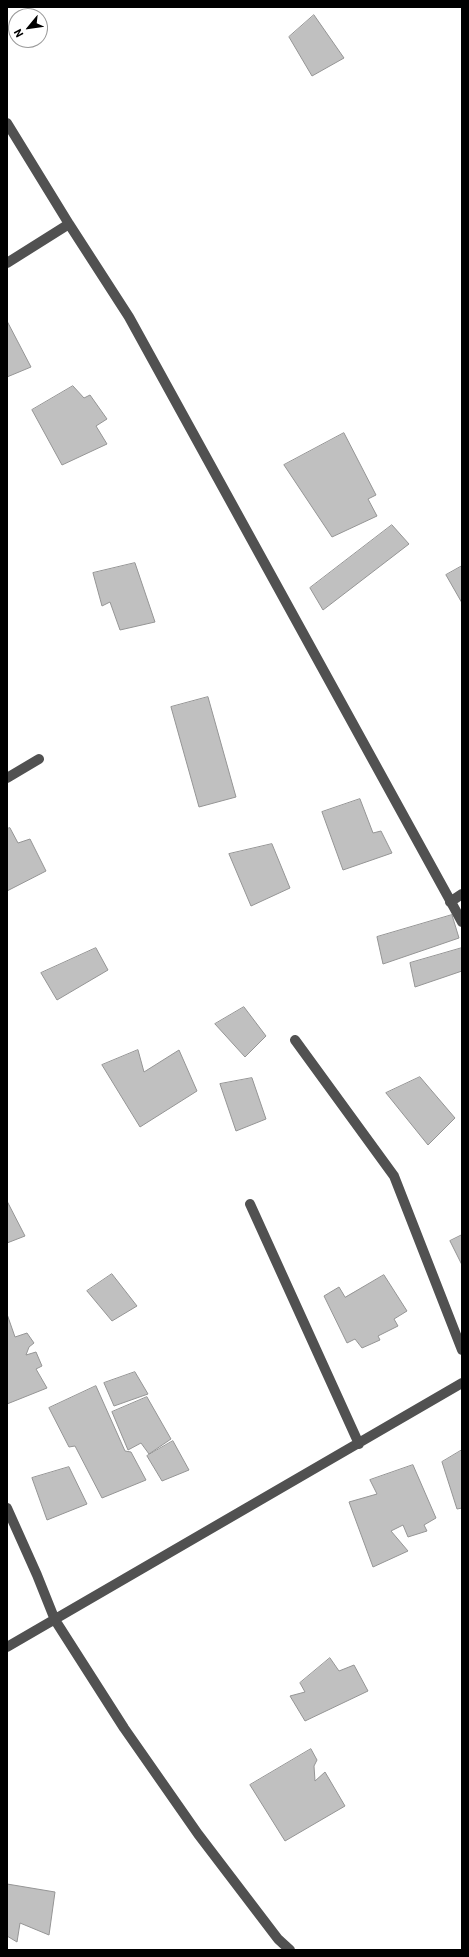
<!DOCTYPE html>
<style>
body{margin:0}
#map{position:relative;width:469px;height:1957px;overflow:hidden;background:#fff;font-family:Barlow,sans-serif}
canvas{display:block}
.frame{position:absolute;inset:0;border:8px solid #000;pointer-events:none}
.north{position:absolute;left:8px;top:8px;width:40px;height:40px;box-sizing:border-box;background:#fff;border:1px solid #999;border-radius:50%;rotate:241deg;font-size:11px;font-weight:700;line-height:16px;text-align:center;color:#000}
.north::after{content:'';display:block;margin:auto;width:14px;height:18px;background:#000;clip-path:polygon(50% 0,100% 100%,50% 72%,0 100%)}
</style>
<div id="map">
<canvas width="469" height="1957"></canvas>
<div class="frame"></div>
<div class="north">N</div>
</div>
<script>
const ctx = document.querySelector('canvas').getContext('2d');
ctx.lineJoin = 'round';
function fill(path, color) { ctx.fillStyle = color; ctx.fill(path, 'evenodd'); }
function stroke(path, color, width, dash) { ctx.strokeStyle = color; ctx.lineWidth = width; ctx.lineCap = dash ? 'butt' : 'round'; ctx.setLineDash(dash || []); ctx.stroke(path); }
const building = new Path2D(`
 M 314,15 L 344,58 L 312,76 L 289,37 Z
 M 7,321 L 31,367 L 7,377 Z
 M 73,386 L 84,398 L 90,395 L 107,419 L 96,426 L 107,444 L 62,465 L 32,410 Z
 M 344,433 L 376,495 L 368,499 L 377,516 L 332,537 L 284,465 Z
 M 392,525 L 409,544 L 323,610 L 310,588 Z
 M 135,563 L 155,622 L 120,630 L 110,602 L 102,606 L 93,573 Z
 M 462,566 L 462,603 L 446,575 Z
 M 208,697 L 236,797 L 199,807 L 171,707 Z
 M 360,799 L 373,833 L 381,831 L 392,853 L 343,870 L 322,812 Z
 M 10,828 L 18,843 L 30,839 L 46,871 L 7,891 L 7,829 Z
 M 272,844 L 290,888 L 251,906 L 229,854 Z
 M 452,915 L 459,938 L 383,964 L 377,937 Z
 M 96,948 L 108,970 L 57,1000 L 41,973 Z
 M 462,948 L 462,971 L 415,987 L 410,963 Z
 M 244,1007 L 266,1036 L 245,1057 L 215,1024 Z
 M 138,1050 L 144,1072 L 179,1050 L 197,1091 L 140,1127 L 102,1065 Z
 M 420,1077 L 455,1118 L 428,1145 L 386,1093 Z
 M 252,1078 L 266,1119 L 236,1131 L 220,1084 Z
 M 7,1201 L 25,1236 L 7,1243 Z
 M 462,1235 L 462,1265 L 450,1241 Z
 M 112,1274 L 137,1306 L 112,1321 L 87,1291 Z
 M 384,1275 L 407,1311 L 394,1319 L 398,1326 L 378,1336 L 380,1340 L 362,1348 L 355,1339 L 347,1343 L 324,1296 L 339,1287 L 345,1297 Z
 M 7,1314 L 15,1337 L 27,1333 L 34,1343 L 29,1347 L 26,1355 L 36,1352 L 42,1366 L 36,1369 L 47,1388 L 7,1404 Z
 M 135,1372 L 148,1394 L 114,1406 L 104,1383 Z
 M 96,1386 L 125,1451 L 131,1452 L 146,1480 L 102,1498 L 75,1446 L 69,1447 L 49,1408 Z
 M 147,1397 L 171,1439 L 149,1454 L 141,1443 L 128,1450 L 112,1412 Z
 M 173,1441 L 189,1470 L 162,1481 L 147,1456 Z
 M 462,1450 L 462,1508 L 457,1509 L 442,1462 Z
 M 413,1465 L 436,1518 L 424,1525 L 427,1531 L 408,1537 L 403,1525 L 391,1531 L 408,1551 L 373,1567 L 349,1502 L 377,1494 L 370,1480 Z
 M 69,1467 L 87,1504 L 47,1520 L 32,1478 Z
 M 330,1658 L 339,1671 L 354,1665 L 368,1691 L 305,1721 L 290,1696 L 305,1692 L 300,1683 Z
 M 311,1749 L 317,1760 L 314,1766 L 315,1781 L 325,1772 L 345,1806 L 285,1841 L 250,1785 Z
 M 7,1884 L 55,1892 L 49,1935 L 20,1923 L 17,1942 L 7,1936 Z`);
fill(building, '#c0c0c0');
stroke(building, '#959595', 1);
stroke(new Path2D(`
 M 7,123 L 69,224 L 129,317 L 462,922
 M 7,263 L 69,224
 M 7,778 L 39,759
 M 450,902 L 462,894
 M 295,1040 L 394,1176 L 462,1350
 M 250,1204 L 359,1444
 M 7,1508 L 37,1575 L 55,1620 L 124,1728 L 198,1834 L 278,1939 L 290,1950
 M 7,1647 L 462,1383`), '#515151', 10);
</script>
